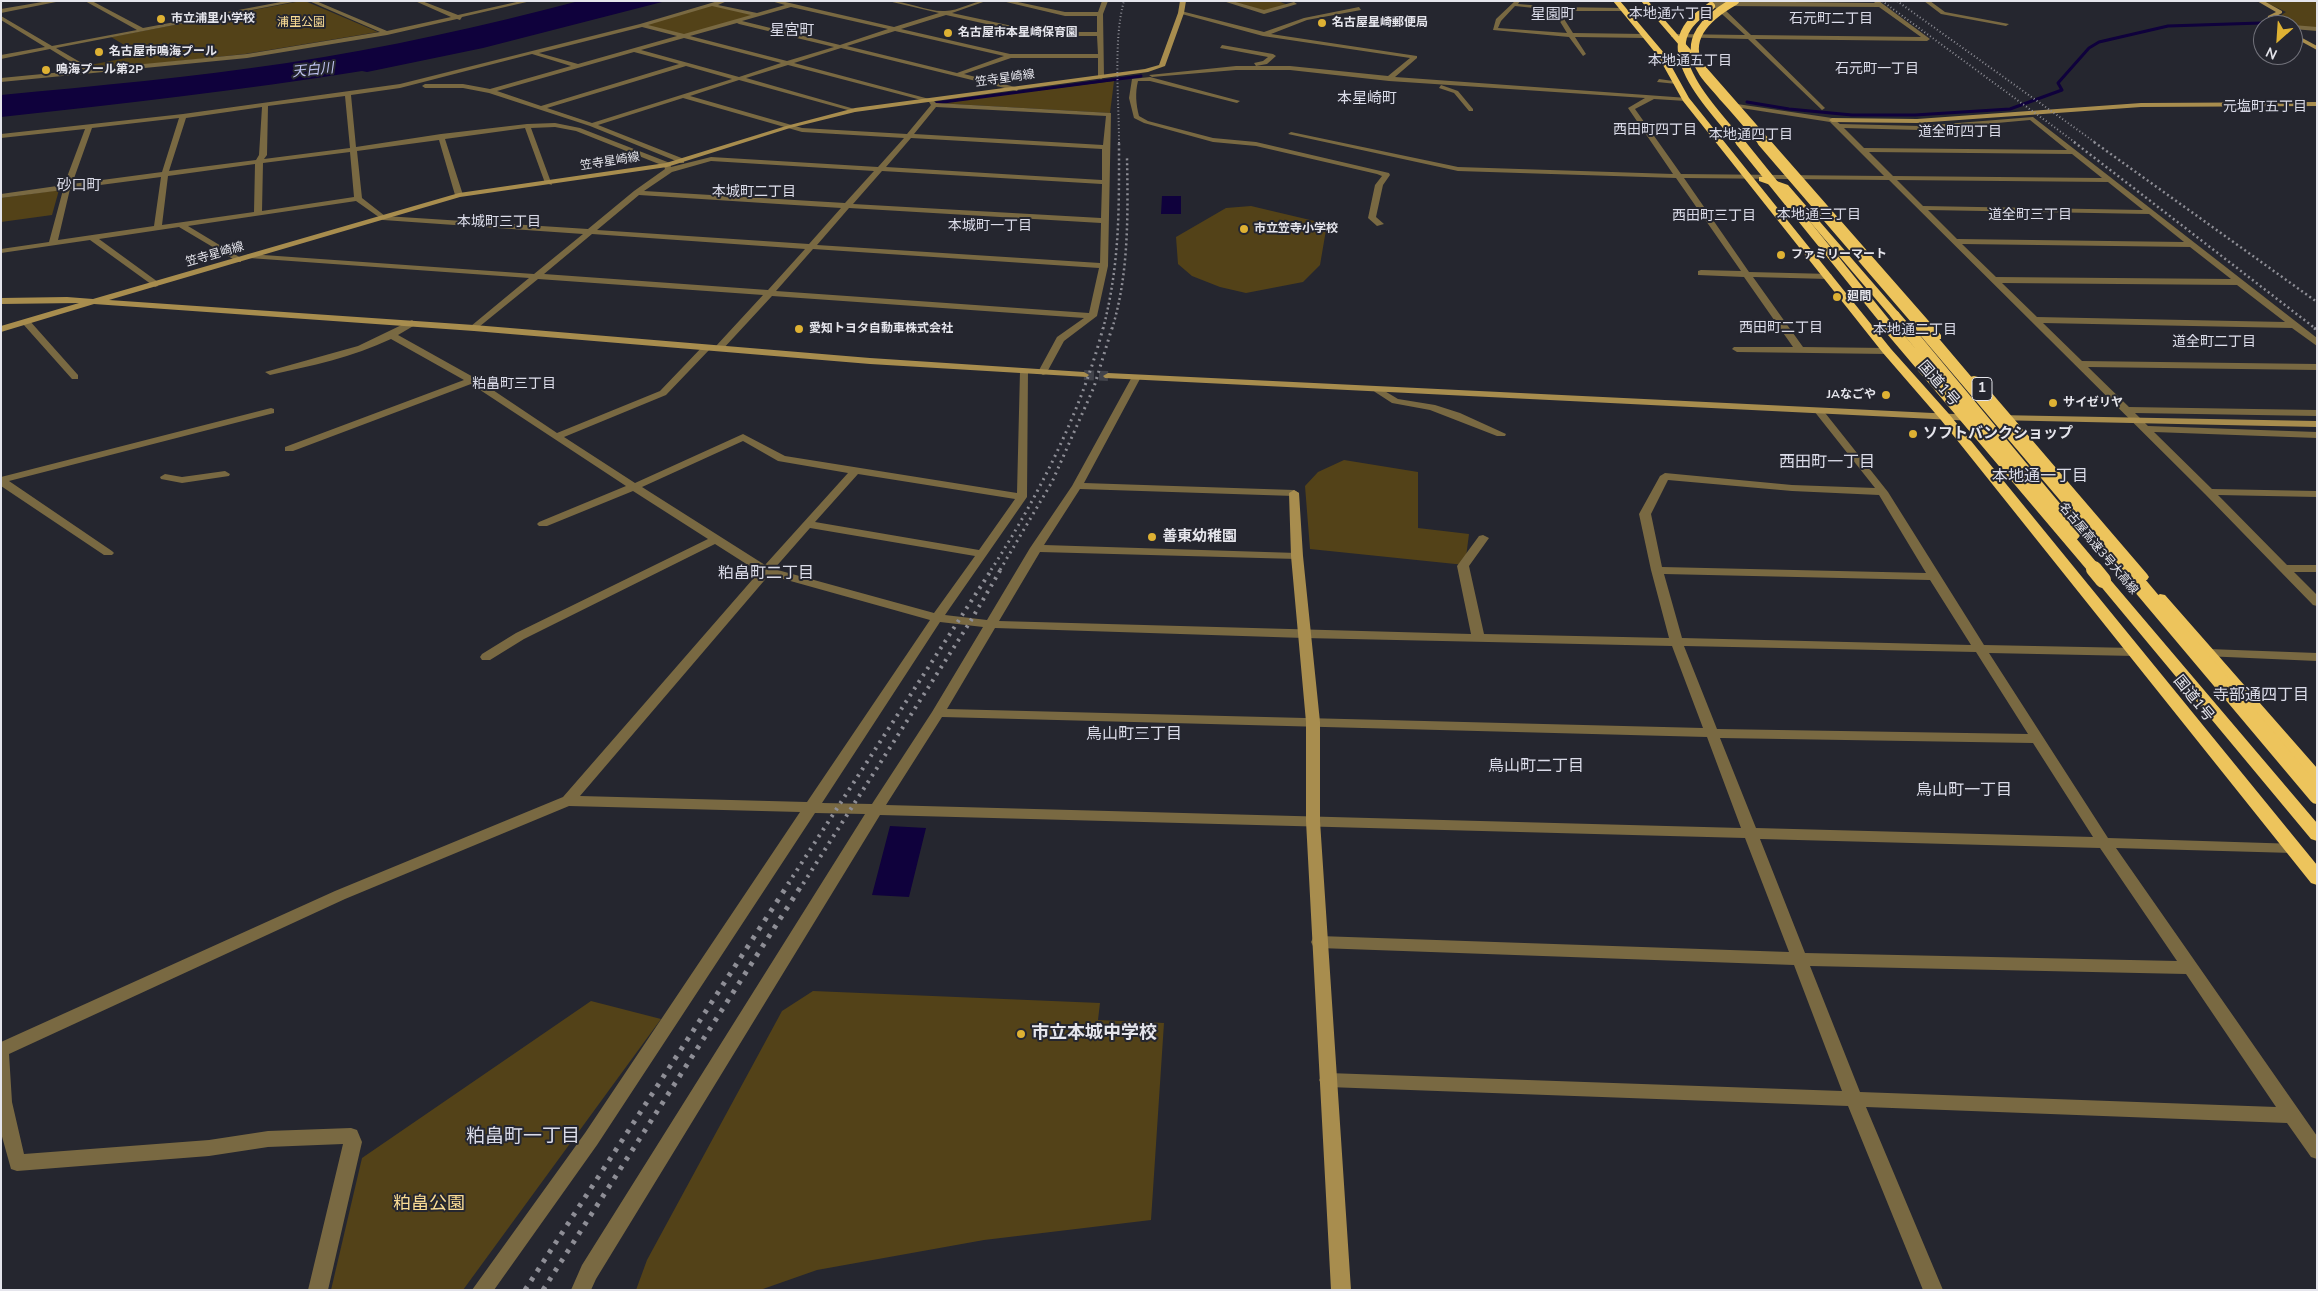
<!DOCTYPE html>
<meta charset="utf-8">
<style>
body{margin:0}
#map{position:relative;width:2318px;height:1291px;overflow:hidden;background:#25262f;font-family:"Nunito Sans",sans-serif}
canvas{display:block}
.frame{position:absolute;inset:0;border:2px solid #e5e5ec;pointer-events:none}
.north{position:absolute;left:2253px;top:15px;width:50px;height:50px;box-sizing:border-box;background:#25262f;border:1px solid #72727b;border-radius:50%;rotate:206deg;font-size:14px;font-weight:700;line-height:20px;text-align:center;color:#e5e5ec}
.north::after{content:'';display:block;margin:auto;width:18px;height:22px;background:#deb133;clip-path:polygon(50% 0,100% 100%,50% 72%,0 100%)}
</style>
<div id="map">
<canvas width="2318" height="1291"></canvas>
<div class="frame"></div>
<div class="north">N</div>
</div>
<script>
const ctx = document.querySelector('canvas').getContext('2d');
ctx.lineJoin = 'round';
function fill(path, color) { ctx.fillStyle = color; ctx.fill(path, 'evenodd'); }
function stroke(path, color, width, dash) { ctx.strokeStyle = color; ctx.lineWidth = width; ctx.lineCap = dash ? 'butt' : 'round'; ctx.setLineDash(dash || []); ctx.stroke(path); }
function drawText(font, color, halo, rows, align = 'center') {
  ctx.font = font + ' "Nunito Sans","Noto Sans JP",sans-serif'; ctx.lineWidth = 4; ctx.setLineDash([]); ctx.textBaseline = 'middle'; ctx.strokeStyle = halo; ctx.fillStyle = color; for (const [text, x, y, turn = 0] of rows) {
    ctx.save(); ctx.translate(x, y); ctx.rotate((+turn || 0) * Math.PI / 180); ctx.textAlign = isNaN(turn) ? turn : align; if (halo) ctx.strokeText(text, 0, 0); ctx.fillText(text, 0, 0); ctx.restore();
  }
}
fill(new Path2D(`
 M 301,1 L 305,1 L 378,32 L 245,54 L 94,70 L 85,66 L 141,55 L 111,37 Z
 M 1229,1 L 1278,1 L 1288,5 L 1266,11 Z
 M 2263,1 L 2317,1 L 2317,29 C 2304,27 2284,28 2275,19 L 2286,12 Z
 M 713,5 L 758,15 L 683,36 L 642,25 Z
 M 1114,81 L 1110,113 L 936,103 Z
 M 59,190 L 52,215 L 1,222 L 1,198 Z
 M 1251,206 L 1327,224 L 1320,265 L 1303,282 L 1246,293 L 1220,287 L 1192,276 L 1178,264 L 1176,237 L 1226,208 Z
 M 1344,460 L 1418,472 L 1418,528 L 1469,534 L 1465,565 L 1310,549 L 1305,486 L 1318,472 Z
 M 813,991 L 1100,1003 L 1098,1020 L 1164,1023 L 1151,1220 L 984,1240 L 817,1270 L 760,1290 L 636,1290 L 647,1260 L 782,1011 Z
 M 591,1001 L 661,1019 L 463,1290 L 331,1290 L 362,1158 Z`), '#534218');
fill(new Path2D(`
 M 579,1 L 666,1 L 483,48 L 367,72 L 362,71 C 242,90 122,104 1,117 L 1,95 C 97,86 192,77 287,63 C 386,48 483,26 579,1 Z
 M 1162,196 L 1181,196 L 1181,214 L 1161,214 Z
 M 890,826 L 926,828 L 909,897 L 872,895 Z`), '#0f013c');
stroke(new Path2D(`
 M 1747,102 L 1789,109 L 1852,115 L 1915,115 L 2010,109 L 2062,90 L 2058,83 L 2089,48 L 2099,42 L 2168,26 L 2261,23
 M 936,103 L 1141,76`), '#0f013c', 3);
stroke(new Path2D(`
 M 1084,375 L 1108,376`), '#42434b', 10, [10, 5]);
fill(new Path2D(`
 M 48,1 L 61,1 L 1,13 L 1,9 Z
 M 85,1 L 92,1 L 143,28 L 286,1 L 298,1 L 56,48 L 92,69 L 247,54 L 380,32 L 309,1 L 316,1 L 387,31 L 451,17 L 415,1 L 422,1 L 458,15 L 521,1 L 531,1 L 462,17 L 460,20 L 457,19 L 387,35 L 247,58 L 1,82 L 1,78 L 84,70 L 50,49 L 1,59 L 1,55 L 45,47 L 1,20 L 1,16 L 52,46 L 137,30 Z
 M 718,1 L 727,1 L 718,5 L 757,13 L 785,5 L 771,1 L 781,1 L 894,27 L 939,13 L 888,1 C 907,1 929,12 945,11 C 959,11 972,1 986,1 L 952,13 L 1040,32 L 1097,32 L 1097,16 L 1065,16 L 1002,1 L 1013,1 L 1065,12 L 1098,12 L 1102,1 L 1108,1 L 1103,14 L 1104,77 L 1101,79 L 1098,77 L 1098,58 L 1011,58 L 964,74 L 1019,88 L 1017,91 L 841,48 L 794,63 L 933,100 L 936,103 L 1111,113 L 1108,266 L 1097,316 L 1064,341 L 1046,374 L 1043,375 L 1038,372 L 1057,337 L 1084,318 L 772,296 L 722,350 L 719,351 L 714,348 L 716,346 L 763,295 L 538,279 L 474,331 L 470,328 L 471,326 L 529,278 L 249,258 L 245,256 L 249,254 L 534,274 L 583,234 L 383,220 L 356,201 L 188,226 L 241,258 L 241,262 L 238,262 L 179,227 L 99,239 L 158,282 L 158,286 L 155,287 L 90,240 L 1,253 L 1,249 L 49,242 L 63,190 L 1,198 L 1,194 L 64,185 L 85,129 L 1,138 L 1,134 L 183,114 L 400,84 L 640,24 ZM 712,6 L 751,15 L 684,34 L 648,25 ZM 791,7 L 888,29 L 840,45 L 742,21 ZM 946,15 L 1040,36 L 1097,36 L 1098,54 L 1010,54 L 901,29 ZM 737,23 L 739,24 L 834,47 L 787,61 L 690,36 ZM 642,27 L 677,36 L 578,64 L 539,53 ZM 895,31 L 1004,56 L 957,73 L 847,46 ZM 684,38 L 781,63 L 739,77 L 641,50 ZM 634,52 L 679,64 L 541,106 L 497,91 ZM 532,54 L 571,66 L 490,89 L 463,84 L 425,84 L 422,86 L 425,88 L 463,88 L 489,93 L 590,126 L 681,163 L 684,163 L 684,159 L 598,125 L 683,98 L 802,132 L 904,138 L 878,167 L 711,157 L 671,167 L 670,163 L 580,128 L 555,123 L 527,124 L 441,134 L 356,147 L 351,95 L 400,88 ZM 788,65 L 929,102 L 931,105 L 907,134 L 802,128 L 690,96 L 739,80 L 855,112 L 858,110 L 746,78 ZM 686,66 L 732,79 L 592,123 L 547,108 ZM 345,96 L 350,148 L 264,159 L 267,155 L 268,106 ZM 262,107 L 259,155 L 256,160 L 169,171 L 186,118 ZM 936,107 L 1106,116 L 1103,145 L 914,134 ZM 179,118 L 162,172 L 72,184 L 92,128 ZM 555,127 L 576,131 L 664,166 L 665,169 L 634,191 L 588,229 L 385,216 L 362,198 L 357,151 L 439,140 L 455,195 L 459,197 L 463,195 L 445,139 L 525,128 L 545,183 L 552,185 L 531,128 ZM 911,138 L 1102,149 L 1102,180 L 886,167 ZM 350,152 L 354,197 L 262,211 L 263,163 ZM 711,161 L 874,171 L 845,203 L 644,191 L 672,172 ZM 255,164 L 254,212 L 162,225 L 168,176 ZM 882,171 L 1102,184 L 1101,218 L 853,204 ZM 161,177 L 154,226 L 58,240 L 70,189 ZM 639,195 L 841,208 L 809,244 L 597,230 ZM 849,208 L 1101,223 L 1100,263 L 817,245 ZM 592,234 L 805,249 L 768,290 L 544,274 ZM 813,249 L 1099,268 L 1089,313 L 776,291 Z
 M 1223,1 L 1232,1 L 1264,10 L 1294,2 L 1297,4 L 1264,14 Z
 M 1515,1 L 1520,1 L 1518,4 L 1555,7 L 1624,8 L 1622,11 L 1559,11 L 1573,33 L 1645,34 L 1648,36 L 1645,38 L 1575,37 L 1586,54 L 1583,56 L 1569,37 L 1493,30 L 1496,19 ZM 1515,6 L 1553,10 L 1567,33 L 1498,28 L 1501,21 Z
 M 1711,1 L 1875,3 L 1873,1 L 1879,1 L 1930,39 L 1927,41 L 1755,39 L 1824,107 L 1825,108 L 1822,110 L 1748,39 L 1671,37 L 1673,34 L 1745,35 L 1712,5 ZM 1721,6 L 1879,7 L 1921,37 L 1751,35 Z
 M 1924,1 L 1930,1 L 1945,12 L 2009,24 L 2006,26 L 1941,14 Z
 M 1359,7 L 1361,10 L 1307,20 L 1271,34 L 1417,56 L 1417,58 L 1395,77 L 1688,98 L 1686,101 L 1654,99 L 1635,109 L 1681,174 L 1884,176 L 1830,122 L 1735,107 L 1734,106 L 1737,104 L 1832,118 L 1840,124 L 1920,126 L 2033,117 L 2317,338 L 2317,346 L 2292,328 L 2043,323 L 2082,361 L 2317,364 L 2317,370 L 2088,367 L 2129,407 L 2317,410 L 2317,416 L 2135,413 L 2148,426 L 2317,432 L 2317,438 L 2154,432 L 2212,489 L 2317,491 L 2317,497 L 2218,495 L 2287,565 L 2317,565 L 2317,572 L 2294,572 L 2317,595 L 2317,606 L 2313,605 L 2205,494 L 1889,180 L 1684,178 L 1749,272 L 1831,274 L 1832,276 L 1828,279 L 1753,277 L 1803,347 L 1887,348 L 1892,351 L 1887,354 L 1737,352 L 1732,349 L 1734,347 L 1793,347 L 1744,277 L 1698,275 L 1698,271 L 1701,270 L 1741,271 L 1676,178 L 1458,171 L 1288,134 L 1291,132 L 1458,167 L 1673,174 L 1628,108 L 1645,98 L 1389,81 L 1290,70 L 1236,70 L 1152,77 L 1149,75 L 1236,66 L 1290,66 L 1388,76 L 1410,58 L 1263,36 L 1178,13 L 1181,11 L 1264,32 L 1304,18 ZM 2030,120 L 2067,150 L 1864,148 L 1844,128 L 1920,130 ZM 1869,152 L 2072,154 L 2102,178 L 1893,176 ZM 1897,180 L 2108,182 L 2143,210 L 1923,206 ZM 1928,210 L 2149,214 L 2184,242 L 1957,239 ZM 1962,244 L 2190,247 L 2231,279 L 1996,277 ZM 2002,283 L 2237,285 L 2285,322 L 2037,317 Z
 M 2293,25 L 2317,27 L 2317,31 L 2293,29 Z
 M 1222,45 L 1273,54 L 1276,56 L 1267,64 L 1256,66 L 1254,63 L 1263,61 L 1268,57 L 1220,48 Z
 M 1150,77 L 1240,101 L 1237,103 L 1150,81 L 1138,81 C 1135,93 1136,104 1139,116 L 1148,121 L 1213,138 L 1256,142 L 1389,173 L 1390,175 L 1383,185 L 1376,217 L 1384,224 L 1377,226 L 1368,218 L 1375,185 L 1382,176 L 1377,174 L 1256,146 L 1213,142 L 1144,123 L 1134,118 L 1129,98 L 1132,79 Z
 M 1659,79 L 1680,82 L 1677,84 L 1657,82 Z
 M 1441,85 L 1458,91 L 1473,109 L 1473,111 L 1469,111 L 1454,93 L 1439,88 Z
 M 26,319 L 29,320 L 78,375 L 78,379 L 72,379 L 23,324 L 22,322 Z
 M 412,320 L 416,323 L 415,325 L 398,335 L 475,378 L 557,433 L 660,391 L 704,345 L 710,345 L 710,349 L 666,395 L 564,437 L 635,483 L 743,434 L 785,456 L 1017,493 L 1020,371 L 1022,369 L 1028,369 L 1027,497 L 945,615 L 987,620 L 1030,548 L 1072,486 L 1133,375 L 1139,375 L 1141,377 L 1084,483 L 1294,490 L 1299,493 L 1294,496 L 1080,489 L 1044,545 L 1297,553 L 1303,556 L 1297,559 L 1040,552 L 999,621 L 1471,634 L 1457,566 L 1479,536 L 1483,535 L 1489,538 L 1469,566 L 1484,634 L 1669,638 L 1651,570 L 1639,514 L 1660,476 L 1665,473 L 1792,485 L 1875,488 L 1814,411 L 1819,408 L 1822,409 L 1888,492 L 1984,645 L 2135,648 L 2141,652 L 2135,656 L 1989,653 L 2108,838 L 2298,844 L 2300,848 L 2298,852 L 2293,853 L 2116,848 L 2317,1136 L 2317,1159 L 2311,1157 L 2287,1123 L 1866,1107 L 1943,1290 L 1923,1290 L 1848,1106 L 1328,1087 L 1322,1085 L 1319,1080 L 1322,1075 L 1328,1073 L 1842,1091 L 1794,965 L 1319,948 L 1313,946 L 1311,942 L 1313,938 L 1319,936 L 1789,952 L 1745,838 L 880,815 L 596,1279 L 591,1290 L 571,1290 L 582,1265 L 865,814 L 815,813 L 597,1145 L 494,1290 L 472,1290 L 585,1133 L 800,812 L 569,806 L 345,899 L 9,1054 L 12,1102 L 24,1154 L 209,1140 L 268,1131 L 351,1128 L 357,1130 L 362,1142 L 328,1290 L 308,1290 L 343,1144 L 268,1147 L 209,1156 L 17,1171 L 11,1169 L 1,1133 L 1,1042 L 335,891 L 563,797 L 759,572 L 715,544 L 524,639 L 490,660 L 482,660 L 480,657 L 482,654 L 516,633 L 708,539 L 633,491 L 547,526 L 539,526 L 537,524 L 539,522 L 626,486 L 471,384 L 293,451 L 285,451 L 285,447 L 464,380 L 391,339 C 353,357 311,366 270,375 L 265,372 L 358,346 ZM 743,441 L 778,461 L 848,473 L 765,565 L 642,487 ZM 858,474 L 1015,499 L 979,550 L 815,522 ZM 1668,480 L 1792,491 L 1879,495 L 1926,573 L 1662,567 L 1651,514 ZM 810,528 L 975,556 L 934,613 L 774,569 ZM 1664,574 L 1930,580 L 1971,645 L 1682,638 ZM 769,575 L 930,620 L 807,802 L 580,796 ZM 940,622 L 983,627 L 932,712 L 872,804 L 822,803 ZM 995,628 L 1304,638 L 1672,646 L 1703,728 L 947,709 ZM 1684,646 L 1976,652 L 2028,734 L 1717,729 ZM 942,717 L 1707,737 L 1741,828 L 886,805 ZM 1720,738 L 2033,743 L 2093,837 L 1756,828 ZM 1760,839 L 2100,848 L 2177,961 L 1805,953 ZM 1810,966 L 2186,974 L 2276,1107 L 1860,1092 Z
 M 1378,387 L 1398,399 L 1435,405 L 1460,413 L 1506,434 L 1505,436 L 1497,436 L 1430,410 L 1392,403 L 1375,392 L 1373,390 Z
 M 271,408 L 274,409 L 274,413 L 9,481 L 112,551 L 114,553 L 112,555 L 104,555 L 1,486 L 1,477 Z
 M 225,471 L 230,474 L 229,476 L 182,483 L 161,479 L 160,477 L 165,474 L 182,477 Z
 M 2208,649 L 2317,653 L 2317,661 L 2204,656 L 2202,653 Z`), '#796942');
fill(new Path2D(`
 M 1180,1 L 1186,1 L 1184,13 L 1165,66 L 1148,72 L 855,112 L 790,128 L 667,167 L 460,197 L 109,300 L 474,325 L 870,358 L 1084,372 L 1089,375 L 1087,377 L 870,364 L 474,331 L 94,304 L 1,332 L 1,326 L 79,303 L 1,304 L 1,298 L 67,297 L 93,299 L 459,193 L 666,163 L 786,126 L 855,108 L 1145,69 L 1159,65 L 1178,13 Z
 M 2257,1 L 2264,1 L 2282,11 L 2282,13 L 2273,18 L 2273,20 L 2279,25 L 2272,25 L 2267,21 L 2268,16 L 2276,12 Z
 M 2293,33 L 2317,46 L 2317,50 L 2293,37 Z
 M 2317,102 L 2317,106 L 2141,107 L 1917,123 L 1832,122 L 1829,120 L 1832,118 L 1917,119 L 2141,103 Z
 M 1108,373 L 1974,415 L 1979,418 L 1974,421 L 1105,378 L 1103,376 Z
 M 1997,415 L 2317,421 L 2317,427 L 1993,420 L 1992,418 Z
 M 1294,490 L 1299,493 L 1303,556 L 1320,722 L 1320,821 L 1351,1290 L 1331,1290 L 1306,821 L 1306,722 L 1291,556 L 1289,493 Z`), '#a88d4e');
fill(new Path2D(`
 M 1613,1 L 1620,1 L 1664,53 L 1689,98 L 1891,349 L 1949,414 L 2317,865 L 2317,885 L 2311,883 L 1941,420 L 1883,353 L 1683,101 L 1658,56 Z
 M 1641,1 L 1648,1 L 1941,335 L 1941,339 L 1933,339 Z
 M 1759,177 L 1765,177 L 1788,185 L 1899,313 L 1899,317 L 1891,317 L 1782,189 L 1759,181 Z
 M 1974,376 L 1978,377 L 2147,574 L 2149,577 L 2147,580 L 2137,580 L 1970,381 L 1968,379 L 1970,377 Z
 M 2103,576 L 2108,577 L 2317,823 L 2317,841 L 2311,839 L 2098,583 L 2096,580 Z
 M 2160,594 L 2165,595 L 2317,768 L 2317,785 L 2311,783 L 2155,601 L 2153,598 Z`), '#edc45c');
stroke(new Path2D(`
 M 1882,1 L 2076,143
 M 1897,1 L 2096,143
 M 1119,143 C 1119,102 1113,39 1124,1`), '#8e8e96', 2, [1, 2.5]);
stroke(new Path2D(`
 M 2074,142 L 2316,329
 M 2094,142 L 2317,302
 M 1103,329 C 1120,263 1119,210 1119,142
 M 1112,329 C 1129,274 1128,214 1127,157`), '#8e8e96', 2.5, [2, 3]);
stroke(new Path2D(`
 M 2314,328 L 2317,330
 M 991,570 C 1037,499 1082,410 1103,328
 M 1000,570 L 1052,482 L 1094,387 L 1112,328`), '#8e8e96', 3, [2, 4.5]);
stroke(new Path2D(`
 M 788,884 L 992,569
 M 803,884 L 970,622 L 1001,569`), '#8e8e96', 4, [2.5, 5.5]);
stroke(new Path2D(`
 M 525,1290 L 789,883
 M 543,1290 L 803,883`), '#8e8e96', 5, [4, 7]);
stroke(new Path2D(`
 M 1735,1 C 1707,17 1681,40 1703,73 C 1709,82 1717,89 1723,97 C 1737,112 1750,128 1763,143
 M 1711,6 C 1700,14 1687,23 1683,37 C 1673,71 1721,119 1741,143`), '#edc45c', 8);
stroke(new Path2D(`
 M 1740,142 L 1891,329
 M 1762,142 L 1923,329
 M 1895,315 L 1907,329`), '#edc45c', 9);
stroke(new Path2D(`
 M 1890,328 L 2095,570
 M 1906,328 L 2061,514 L 2074,534
 M 1922,328 L 2127,570`), '#edc45c', 12);
stroke(new Path2D(`
 M 2094,569 L 2103,580
 M 2126,569 L 2317,796`), '#edc45c', 16);
for (const [x, y, r, color] of [
 [161,19,5,"#deb133"],
 [1322,23,5,"#deb133"],
 [948,33,5,"#deb133"],
 [99,52,5,"#deb133"],
 [46,70,5,"#deb133"],
 [1244,229,5,"#deb133"],
 [1781,255,5,"#deb133"],
 [1837,297,5,"#deb133"],
 [799,329,5,"#deb133"],
 [1886,395,5,"#deb133"],
 [2053,403,5,"#deb133"],
 [1913,434,5,"#deb133"],
 [1152,537,5,"#deb133"],
 [1021,1034,5,"#deb133"]
]) { const dot = new Path2D(); dot.arc(x, y, r, 0, 2 * Math.PI); ctx.fillStyle = color; ctx.fill(dot); stroke(dot, '#25262f', 2); }
drawText('bold 12px', '#e5e5ec', '#25262f', [
 ["市立浦里小学校",171,19],
 ["名古屋星崎郵便局",1332,23],
 ["名古屋市本星崎保育園",958,33],
 ["名古屋市鳴海プール",109,52],
 ["鳴海プール第2P",56,70],
 ["市立笠寺小学校",1254,229],
 ["ファミリーマート",1791,255],
 ["廻間",1847,297],
 ["愛知トヨタ自動車株式会社",809,329],
 ["JAなごや",1876,395,"right"],
 ["サイゼリヤ",2063,403]
], 'left');
drawText('12px', '#fadc95', '#25262f', [
 ["浦里公園",301,23]
]);
drawText('12px', '#e5e5ec', '#25262f', [
 ["笠寺星崎線",1005,79,-8],
 ["笠寺星崎線",610,162,-9],
 ["笠寺星崎線",215,255,-16],
 ["名古屋高速3号大高線",2098,549,50]
]);
drawText('14px', '#dbdce9', '#25262f', [
 ["本地通六丁目",1671,15],
 ["石元町二丁目",1831,20],
 ["本地通五丁目",1690,62],
 ["石元町一丁目",1877,70],
 ["元塩町五丁目",2265,108],
 ["西田町四丁目",1655,131],
 ["道全町四丁目",1960,133],
 ["本地通四丁目",1751,136],
 ["本城町二丁目",754,193],
 ["本地通三丁目",1819,216],
 ["道全町三丁目",2030,216],
 ["西田町三丁目",1714,217],
 ["本城町三丁目",499,223],
 ["本城町一丁目",990,227],
 ["西田町二丁目",1781,329],
 ["本地通二丁目",1915,331],
 ["道全町二丁目",2214,343],
 ["粕畠町三丁目",514,385]
]);
drawText('italic 14px', '#bec2ef', '#25262f', [
 ["天白川",313,71,-6]
]);
for (const [x, y, w] of [
 [1982,389,20]
]) { const box = new Path2D(); box.roundRect(x - w / 2, y - 11.5, w, 23, 4); ctx.fillStyle = '#25262f'; ctx.fill(box); stroke(box, '#e5e5ec', 1); }
drawText('bold 14px', '#e5e5ec', null, [
 ["1",1982,389]
]);
drawText('15px', '#dbdce9', '#25262f', [
 ["星園町",1553,15],
 ["星宮町",792,31],
 ["本星崎町",1367,99],
 ["砂口町",79,186]
]);
drawText('15px', '#e5e5ec', '#25262f', [
 ["国道1号",1938,384,49],
 ["国道1号",2193,699,51]
]);
drawText('bold 15px', '#e5e5ec', '#25262f', [
 ["ソフトバンクショップ",1923,434],
 ["善東幼稚園",1162,537]
], 'left');
drawText('16px', '#dbdce9', '#25262f', [
 ["西田町一丁目",1827,463],
 ["本地通一丁目",2040,477],
 ["粕畠町二丁目",766,574],
 ["寺部通四丁目",2261,696],
 ["鳥山町三丁目",1134,735],
 ["鳥山町二丁目",1536,767],
 ["鳥山町一丁目",1964,791]
]);
drawText('bold 18px', '#e5e5ec', '#25262f', [
 ["市立本城中学校",1031,1034]
], 'left');
drawText('18px', '#fadc95', '#25262f', [
 ["粕畠公園",429,1205]
]);
drawText('19px', '#dbdce9', '#25262f', [
 ["粕畠町一丁目",523,1137]
]);
</script>
